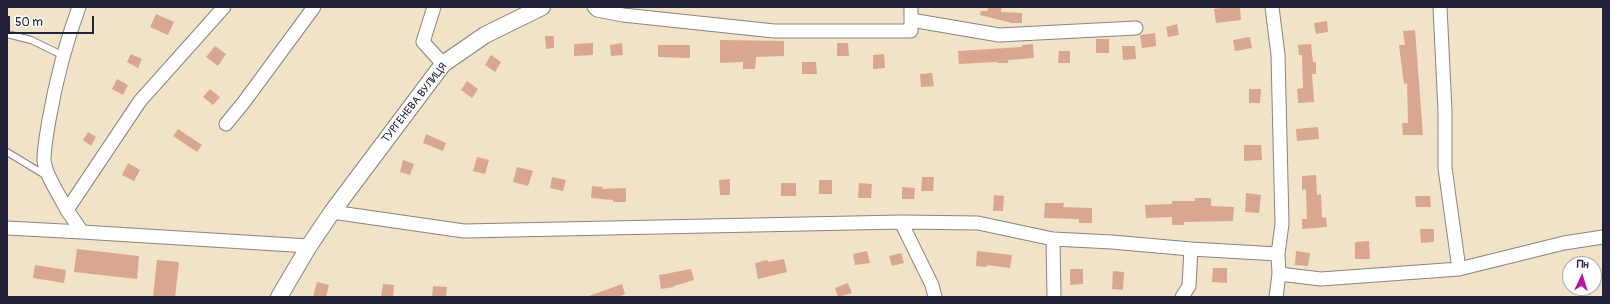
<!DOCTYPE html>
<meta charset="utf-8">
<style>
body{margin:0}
#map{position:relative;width:1610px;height:304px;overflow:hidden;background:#f1e3c7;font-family:Pangolin,sans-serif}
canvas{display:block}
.frame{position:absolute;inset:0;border:8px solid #22223b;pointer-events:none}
.north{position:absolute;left:1562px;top:256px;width:40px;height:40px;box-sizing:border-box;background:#fff;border:1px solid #a7a7b1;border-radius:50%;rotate:4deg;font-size:11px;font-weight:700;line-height:16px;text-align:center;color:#22223b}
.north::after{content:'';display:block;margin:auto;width:14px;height:18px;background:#b5179e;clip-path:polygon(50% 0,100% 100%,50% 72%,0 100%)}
.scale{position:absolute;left:8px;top:16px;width:86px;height:18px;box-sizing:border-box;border:2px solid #22223b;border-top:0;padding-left:5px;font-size:12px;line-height:14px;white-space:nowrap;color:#22223b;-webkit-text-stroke:3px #fff;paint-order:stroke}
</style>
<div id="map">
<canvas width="1610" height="304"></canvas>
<div class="frame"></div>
<div class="north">Пн</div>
<div class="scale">50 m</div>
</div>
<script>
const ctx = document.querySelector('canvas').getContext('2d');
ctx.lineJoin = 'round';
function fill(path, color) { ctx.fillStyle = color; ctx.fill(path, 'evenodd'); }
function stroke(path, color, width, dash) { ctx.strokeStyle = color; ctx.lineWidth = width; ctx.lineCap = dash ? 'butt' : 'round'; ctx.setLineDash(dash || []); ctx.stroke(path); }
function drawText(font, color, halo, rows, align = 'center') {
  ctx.font = font + ' Pangolin,sans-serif'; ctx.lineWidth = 3; ctx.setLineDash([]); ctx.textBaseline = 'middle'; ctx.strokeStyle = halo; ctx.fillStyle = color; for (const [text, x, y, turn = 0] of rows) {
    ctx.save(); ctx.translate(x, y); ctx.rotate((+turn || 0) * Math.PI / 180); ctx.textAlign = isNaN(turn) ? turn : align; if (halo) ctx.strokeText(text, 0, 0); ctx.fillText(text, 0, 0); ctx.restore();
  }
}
fill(new Path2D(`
 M 989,7 L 1002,7 L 1001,12 L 1022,13 L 1022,23 L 1012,23 L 980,15 L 981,11 L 987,11 Z
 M 1227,7 L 1240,7 L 1241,20 L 1216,23 L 1214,9 Z
 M 156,14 L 174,22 L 168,35 L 150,27 Z
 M 1327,21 L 1328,32 L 1316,34 L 1314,23 Z
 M 1177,24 L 1179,35 L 1168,37 L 1166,27 Z
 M 1415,30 L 1423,135 L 1403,135 L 1402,123 L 1408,123 L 1407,83 L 1404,84 L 1399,45 L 1405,45 L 1403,31 Z
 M 1155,33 L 1156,46 L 1142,48 L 1140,35 Z
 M 545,36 L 554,36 L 554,48 L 546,49 Z
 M 1250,37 L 1252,48 L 1235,51 L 1233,40 Z
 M 1096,39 L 1109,39 L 1109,53 L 1096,53 Z
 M 720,40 L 784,41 L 784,56 L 756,57 L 755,69 L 743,69 L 743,62 L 720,63 Z
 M 593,43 L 593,55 L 574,56 L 574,44 Z
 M 622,43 L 623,55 L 611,56 L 610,45 Z
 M 837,43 L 848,43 L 849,56 L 837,56 Z
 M 1033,44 L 1034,58 L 1008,60 L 1008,63 L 997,63 L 997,62 L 959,64 L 958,51 L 1022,47 L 1022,45 Z
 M 1311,44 L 1313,62 L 1316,62 L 1316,74 L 1312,74 L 1314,102 L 1298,103 L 1297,89 L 1303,88 L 1302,55 L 1299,55 L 1298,45 Z
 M 658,45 L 690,45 L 690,58 L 658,57 Z
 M 215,46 L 226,54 L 218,66 L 206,57 Z
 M 1122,46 L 1135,46 L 1136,59 L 1123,60 Z
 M 1059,51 L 1070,51 L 1070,63 L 1058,63 Z
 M 131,54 L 142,59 L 138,68 L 127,62 Z
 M 884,54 L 885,68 L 873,69 L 873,55 Z
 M 491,55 L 501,62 L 495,72 L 485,65 Z
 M 802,62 L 816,62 L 817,74 L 802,74 Z
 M 932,73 L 934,86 L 921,87 L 920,74 Z
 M 117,79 L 128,85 L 123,95 L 112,89 Z
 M 467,81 L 478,89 L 472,98 L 461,90 Z
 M 210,89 L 220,97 L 213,105 L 203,97 Z
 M 1249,89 L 1261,89 L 1260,103 L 1249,103 Z
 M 1318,127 L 1319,139 L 1297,141 L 1296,129 Z
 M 178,129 L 202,145 L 197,152 L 173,136 Z
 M 88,132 L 96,137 L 91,146 L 83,140 Z
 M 426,134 L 446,143 L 443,151 L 423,143 Z
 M 1244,145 L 1261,145 L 1262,160 L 1244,161 Z
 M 477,157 L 489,160 L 485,174 L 473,171 Z
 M 403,160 L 414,164 L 410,175 L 400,172 Z
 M 128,163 L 140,170 L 134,181 L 122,175 Z
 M 517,167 L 533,171 L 528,186 L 513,182 Z
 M 1316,175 L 1317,195 L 1321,194 L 1322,218 L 1326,217 L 1327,227 L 1302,229 L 1302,219 L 1307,219 L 1306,189 L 1302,190 L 1302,176 Z
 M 552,177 L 566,180 L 563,191 L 550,188 Z
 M 922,177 L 934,177 L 933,191 L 921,191 Z
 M 730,179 L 730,195 L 720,195 L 719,180 Z
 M 819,180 L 832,180 L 832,194 L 819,194 Z
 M 781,183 L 796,183 L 796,196 L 781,196 Z
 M 859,183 L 872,184 L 871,198 L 858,198 Z
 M 592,186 L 603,187 L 602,189 L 626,188 L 626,202 L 613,202 L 613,200 L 591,198 Z
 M 902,187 L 915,188 L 914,199 L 902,199 Z
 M 1246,193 L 1261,195 L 1259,213 L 1245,212 Z
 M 994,195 L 1004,196 L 1003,211 L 993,211 Z
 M 1415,196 L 1430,196 L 1431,207 L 1416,207 Z
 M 1195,198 L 1211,198 L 1211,206 L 1234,207 L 1233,221 L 1184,222 L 1184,225 L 1172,225 L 1172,217 L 1146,218 L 1145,205 L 1172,204 L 1172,201 L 1195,201 Z
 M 1045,203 L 1064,203 L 1063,207 L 1092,208 L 1092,223 L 1079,223 L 1079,219 L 1044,218 Z
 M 1420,229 L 1434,229 L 1434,242 L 1421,243 Z
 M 1369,241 L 1370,259 L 1355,259 L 1355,242 Z
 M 77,249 L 139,256 L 137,279 L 74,272 Z
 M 867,251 L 870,263 L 855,265 L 853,254 Z
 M 977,251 L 1012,255 L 1010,268 L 987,265 L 987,267 L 976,266 Z
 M 1296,251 L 1310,253 L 1308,266 L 1295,265 Z
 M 901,253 L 904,263 L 892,266 L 889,256 Z
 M 784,259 L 787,272 L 758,279 L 755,263 L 767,260 L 768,262 Z
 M 157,260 L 179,262 L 175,297 L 153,297 Z
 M 35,265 L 66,270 L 64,283 L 33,278 Z
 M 1213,268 L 1227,268 L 1227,283 L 1212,282 Z
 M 691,269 L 694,280 L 674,286 L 674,287 L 661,289 L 659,275 Z
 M 1070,269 L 1083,269 L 1083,284 L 1070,285 Z
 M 1113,271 L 1124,272 L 1123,290 L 1112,289 Z
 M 317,282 L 329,285 L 326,297 L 313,297 Z
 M 848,283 L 852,293 L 838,297 L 835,288 Z
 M 383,284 L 394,285 L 393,297 L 381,297 Z
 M 622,284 L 625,294 L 618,297 L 589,297 L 589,296 Z
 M 433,286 L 447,287 L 446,297 L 432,297 Z`), '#d9a68f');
const service = new Path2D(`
 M 7,34 L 31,40 L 62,55
 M 7,152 L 45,175`);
const minor = new Path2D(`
 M 224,7 L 140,101 L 67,210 L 82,232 L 309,246
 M 434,7 L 423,42 L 443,64
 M 594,7 L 597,10 L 623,15 L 774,31 L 911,31 L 911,7
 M 1272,7 L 1278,55 L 1282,224 L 1278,254 L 1279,274 L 1276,297
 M 1440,7 L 1445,111 L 1445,168 L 1459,269
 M 911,20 L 999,35 L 1136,28
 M 226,124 L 244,102 L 314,7
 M 67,210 C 60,196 45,175 44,160 C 44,147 47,133 49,120 C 56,80 65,45 79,7
 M 332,212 L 464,231 L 901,222 L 978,223 L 1053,239 L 1112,242 L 1191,249 L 1278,254
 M 901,222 L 932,285 L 935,297
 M 7,228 L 82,232
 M 1053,239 L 1054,297
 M 1279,274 L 1321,279 L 1459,269 L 1564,243 L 1603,237
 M 1182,297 L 1189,286 L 1191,249`);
const tertiary = new Path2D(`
 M 279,297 L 309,246 L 332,212 L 443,64 L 485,35 L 542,7`);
stroke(service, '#8a8281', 8);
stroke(minor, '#8a8281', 15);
stroke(tertiary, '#8a8281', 18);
stroke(service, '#fff', 6);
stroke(minor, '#fff', 13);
stroke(tertiary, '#fff', 16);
drawText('11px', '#22223b', '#fff', [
 ["ТУРГЕНЕВА ВУЛИЦЯ",415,103,-52]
]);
</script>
